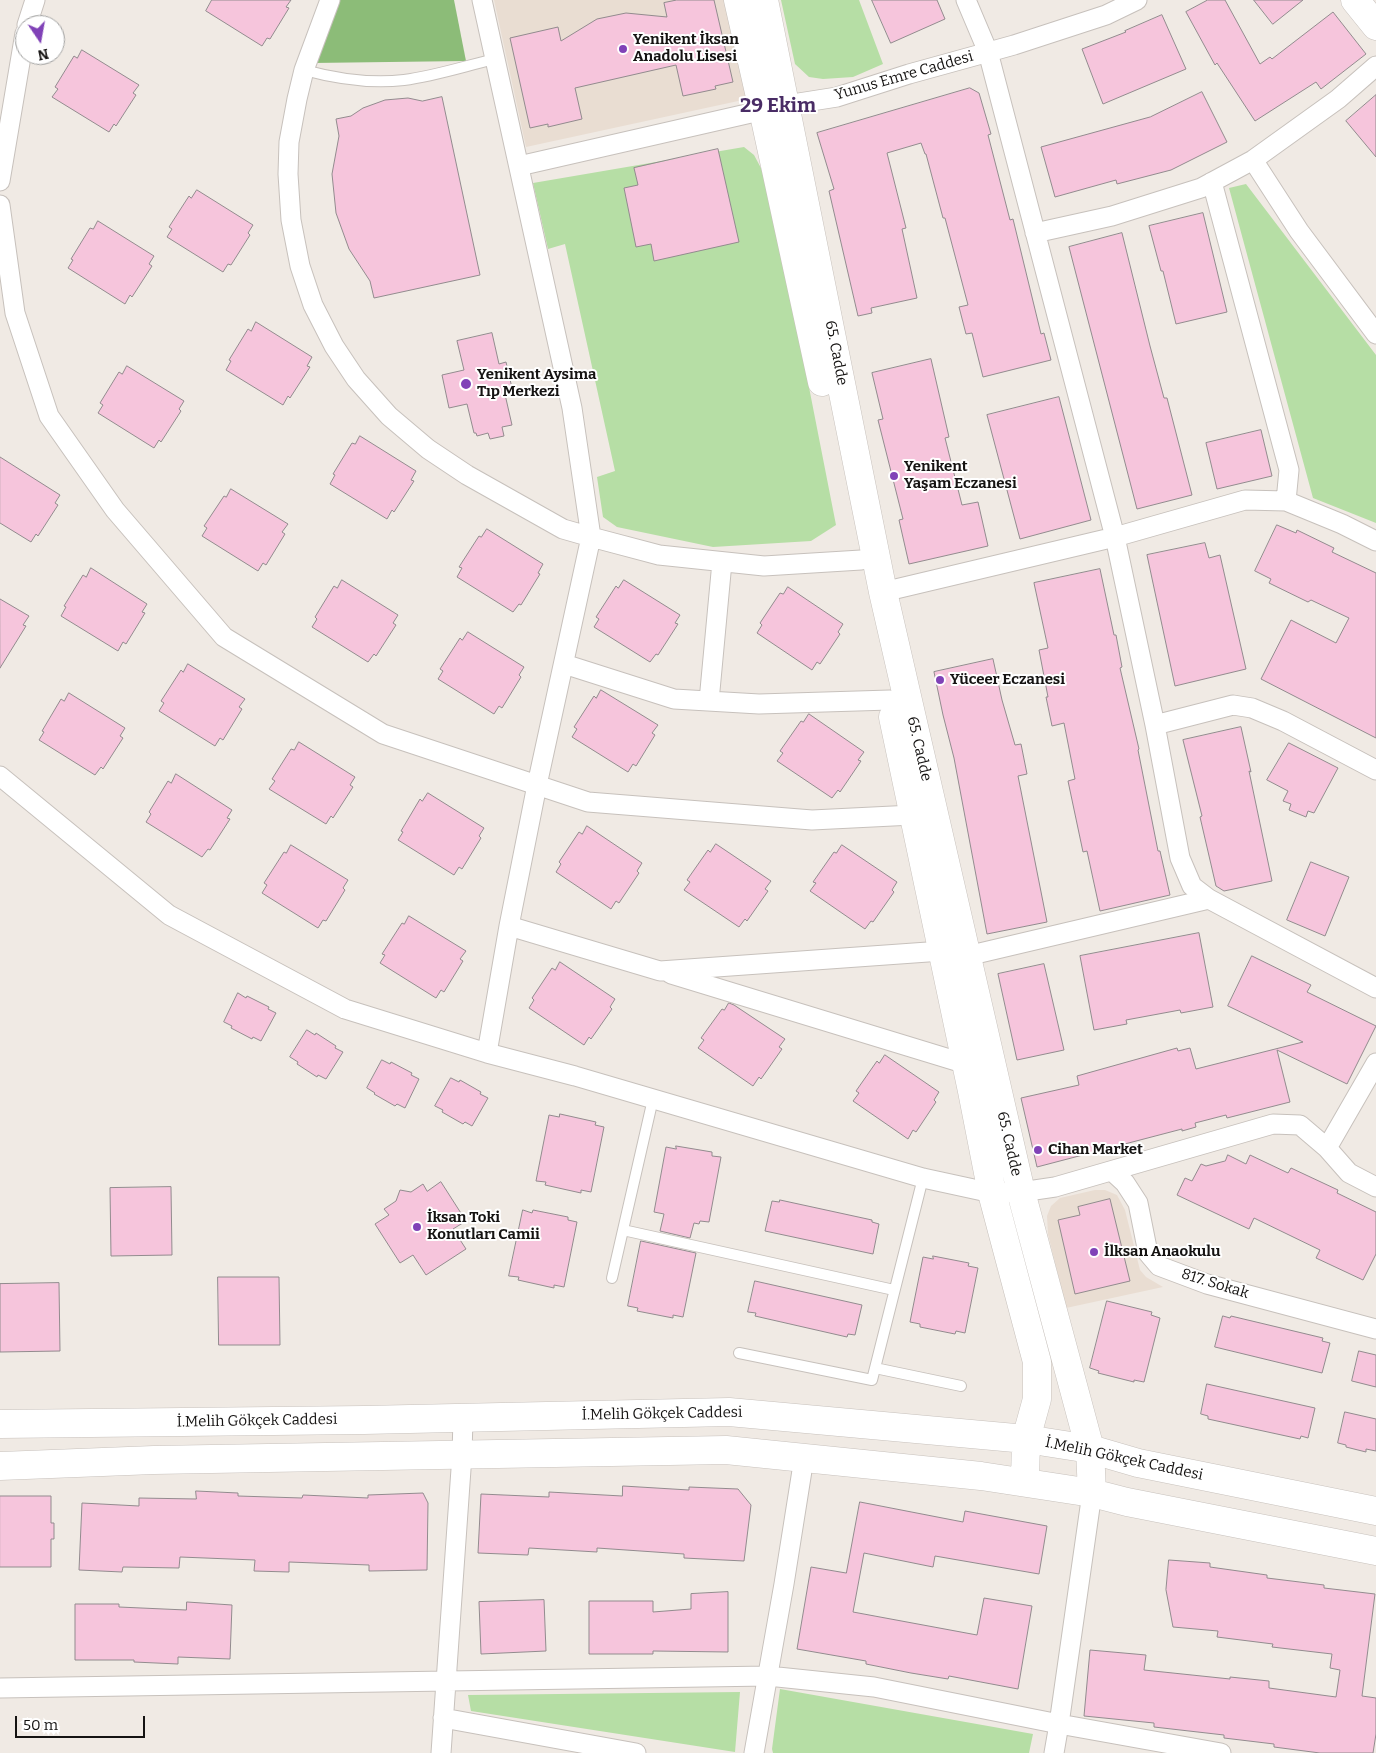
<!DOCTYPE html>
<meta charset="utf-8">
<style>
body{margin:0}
#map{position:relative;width:1376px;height:1753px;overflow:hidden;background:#f0eae4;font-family:Bitter,serif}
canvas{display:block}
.north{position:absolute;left:15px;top:15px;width:50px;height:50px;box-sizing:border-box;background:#fff;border:1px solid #a1a1a0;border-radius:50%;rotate:168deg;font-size:14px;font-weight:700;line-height:20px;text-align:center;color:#151312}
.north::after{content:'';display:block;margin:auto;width:18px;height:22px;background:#8042b7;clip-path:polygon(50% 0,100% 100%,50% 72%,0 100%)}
.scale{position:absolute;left:15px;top:1716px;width:130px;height:22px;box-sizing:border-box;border:2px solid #151312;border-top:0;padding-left:6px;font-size:15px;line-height:18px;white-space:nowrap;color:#151312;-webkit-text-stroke:4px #fff;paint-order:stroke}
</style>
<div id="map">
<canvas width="1376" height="1753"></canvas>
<div class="north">N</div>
<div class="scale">50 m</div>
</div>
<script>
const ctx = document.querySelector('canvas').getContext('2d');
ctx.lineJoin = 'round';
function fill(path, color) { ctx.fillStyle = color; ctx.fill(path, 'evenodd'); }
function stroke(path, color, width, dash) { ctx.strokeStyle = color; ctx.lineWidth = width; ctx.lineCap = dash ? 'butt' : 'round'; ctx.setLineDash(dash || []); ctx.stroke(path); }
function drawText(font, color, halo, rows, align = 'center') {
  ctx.font = font + ' Bitter,serif'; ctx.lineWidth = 4; ctx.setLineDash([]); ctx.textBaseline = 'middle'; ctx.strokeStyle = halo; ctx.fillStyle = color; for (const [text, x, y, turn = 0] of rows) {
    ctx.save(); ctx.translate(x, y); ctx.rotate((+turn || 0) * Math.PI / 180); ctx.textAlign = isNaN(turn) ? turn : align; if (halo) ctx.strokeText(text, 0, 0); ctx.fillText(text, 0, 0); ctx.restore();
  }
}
fill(new Path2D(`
 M 494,0 L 731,0 L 752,98 L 526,147 Z
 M 1095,1190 L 1105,1190 L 1117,1195 L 1125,1210 L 1140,1270 L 1146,1277 L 1163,1287 L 1066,1308 L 1048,1234 L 1047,1216 L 1051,1206 L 1060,1198 Z`), '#e9ddd2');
fill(new Path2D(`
 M 781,0 L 859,0 L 883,64 L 853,77 L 823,79 L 809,77 L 795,64 Z
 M 744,147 L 754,155 L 769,183 L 836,525 L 811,541 L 713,547 L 617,527 L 603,517 L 597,477 L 615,471 L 565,244 L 548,249 L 533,183 Z
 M 1246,184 L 1376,355 L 1376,523 L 1313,498 L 1229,188 Z
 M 780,1689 L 1033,1734 L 1029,1753 L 773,1753 L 772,1749 Z
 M 740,1692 L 735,1752 L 471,1711 L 468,1695 Z`), '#b6dea5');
fill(new Path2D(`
 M 340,0 L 454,0 L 466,61 L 312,63 Z`), '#8cbc78');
const building = new Path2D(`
 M 212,0 L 291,0 L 286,7 L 289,8 L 270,39 L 267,38 L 262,46 L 206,11 Z
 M 677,0 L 714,0 L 733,82 L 715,86 L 716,89 L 683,96 L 676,65 L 575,88 L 582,119 L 548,127 L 548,124 L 530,128 L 510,38 L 558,27 L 561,41 L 597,19 L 626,13 L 667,17 L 664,3 Z
 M 872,0 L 937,0 L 945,19 L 891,43 Z
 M 1208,0 L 1225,0 L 1260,64 L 1270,57 L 1272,59 L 1333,12 L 1366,54 L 1321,89 L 1316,82 L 1255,121 L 1217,63 L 1215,65 L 1186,12 Z
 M 1254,0 L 1303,0 L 1273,24 Z
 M 1162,15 L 1186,69 L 1103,104 L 1082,49 L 1126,32 L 1125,31 Z
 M 82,50 L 139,85 L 133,93 L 136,95 L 116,126 L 114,124 L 109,132 L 52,97 L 58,89 L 55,87 L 74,56 L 77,58 Z
 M 970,88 L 979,93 L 991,134 L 988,135 L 1010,220 L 1013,219 L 1041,334 L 1044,333 L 1051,360 L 983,377 L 972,333 L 966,334 L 959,307 L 968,305 L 945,218 L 943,218 L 926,154 L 925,154 L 921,143 L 887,153 L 906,228 L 902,229 L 917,298 L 871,308 L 872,313 L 858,316 L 829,191 L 834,189 L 817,133 Z
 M 1202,92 L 1227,142 L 1171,170 L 1117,184 L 1116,180 L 1055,197 L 1041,147 L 1150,117 Z
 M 1376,95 L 1376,157 L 1346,121 Z
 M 442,97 L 480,275 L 374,298 L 370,281 L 349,249 L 336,213 L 332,174 L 339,136 L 336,119 L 351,116 L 363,108 L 385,100 L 408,98 L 422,101 Z
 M 718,149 L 739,242 L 654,261 L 651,244 L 636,247 L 624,188 L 638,185 L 634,168 Z
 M 197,190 L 253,225 L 248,233 L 250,235 L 231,265 L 228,264 L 223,272 L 167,237 L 172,229 L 169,227 L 189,196 L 191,198 Z
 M 1203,213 L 1227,312 L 1176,324 L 1163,271 L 1161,271 L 1149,226 Z
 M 98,221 L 154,256 L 149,264 L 152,266 L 132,297 L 130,295 L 125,304 L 68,268 L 73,260 L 71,259 L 90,228 L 93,229 Z
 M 1122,233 L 1150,346 L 1164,398 L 1167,398 L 1192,495 L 1137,509 L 1069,247 Z
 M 256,322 L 312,357 L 307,366 L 310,367 L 290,398 L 288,396 L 283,405 L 226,370 L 231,361 L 229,360 L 248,329 L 251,331 Z
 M 492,333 L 499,364 L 506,362 L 512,388 L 504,390 L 512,425 L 502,427 L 504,436 L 490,439 L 488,433 L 477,436 L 476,433 L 474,433 L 467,404 L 449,408 L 442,375 L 464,370 L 457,341 Z
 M 931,359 L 949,437 L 945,438 L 962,505 L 978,502 L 988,546 L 909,564 L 899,520 L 903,519 L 878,420 L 883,419 L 872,373 Z
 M 127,366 L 184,401 L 179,409 L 181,411 L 161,442 L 159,440 L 154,448 L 98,413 L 103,405 L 100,403 L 119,372 L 122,374 Z
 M 1059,397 L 1091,520 L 1020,539 L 987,415 Z
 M 1261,430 L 1272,476 L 1217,489 L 1206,443 Z
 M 360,436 L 416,471 L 411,480 L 414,481 L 394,512 L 392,510 L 387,519 L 330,484 L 335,475 L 333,474 L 352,443 L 355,444 Z
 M 0,457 L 60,495 L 55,503 L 58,505 L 38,536 L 36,534 L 31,542 L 0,523 Z
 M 231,489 L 288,524 L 282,532 L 285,534 L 266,565 L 263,563 L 258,571 L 202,536 L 207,528 L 204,526 L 224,496 L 226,497 Z
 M 1277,525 L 1296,533 L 1297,530 L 1334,548 L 1332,552 L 1376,573 L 1376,738 L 1261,679 L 1291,620 L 1336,643 L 1349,618 L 1311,600 L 1308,602 L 1269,583 L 1271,579 L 1255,571 Z
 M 487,529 L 543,564 L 538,573 L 540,574 L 521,605 L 519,604 L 513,612 L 457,577 L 462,568 L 459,567 L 479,536 L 481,537 Z
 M 1205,543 L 1209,558 L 1220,555 L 1246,669 L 1175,686 L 1147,555 Z
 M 91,568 L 147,604 L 142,612 L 145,613 L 126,644 L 123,642 L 118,651 L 61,616 L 66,607 L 64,606 L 83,575 L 86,577 Z
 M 1100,569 L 1114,635 L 1116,635 L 1122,667 L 1120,668 L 1139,749 L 1138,750 L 1158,851 L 1160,851 L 1170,895 L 1100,911 L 1087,851 L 1083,852 L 1068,781 L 1075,779 L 1064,723 L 1052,726 L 1046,697 L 1048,697 L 1039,650 L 1048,648 L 1034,583 Z
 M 342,580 L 398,615 L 393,623 L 396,625 L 376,656 L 374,654 L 368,662 L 312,627 L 317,619 L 315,617 L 334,586 L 337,588 Z
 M 624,580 L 680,615 L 675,623 L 678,624 L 658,655 L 656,654 L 650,662 L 594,627 L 599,619 L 596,617 L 616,586 L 618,588 Z
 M 788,587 L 843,624 L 838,632 L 840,634 L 820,664 L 817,662 L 812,670 L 757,633 L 762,625 L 760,623 L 780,593 L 783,594 Z
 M 0,599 L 29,616 L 23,625 L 26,626 L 0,668 Z
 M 468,632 L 524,667 L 519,675 L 521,677 L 502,708 L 499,706 L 494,714 L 438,679 L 443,671 L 440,669 L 460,638 L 462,640 Z
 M 993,659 L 1002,700 L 1015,745 L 1021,744 L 1027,774 L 1018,776 L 1047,922 L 987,934 L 954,758 L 943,715 L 934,672 Z
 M 188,664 L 245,699 L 239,707 L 242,709 L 223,740 L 220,738 L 215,746 L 159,711 L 164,703 L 161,701 L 181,670 L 183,672 Z
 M 601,690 L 658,725 L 652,733 L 655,735 L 636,766 L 633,764 L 628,772 L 572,737 L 577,729 L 574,727 L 594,696 L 596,698 Z
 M 69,693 L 125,728 L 120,736 L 123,738 L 103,769 L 101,767 L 95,775 L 39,740 L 44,732 L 42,731 L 61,699 L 64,701 Z
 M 809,714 L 864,752 L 858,760 L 861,761 L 840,792 L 838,790 L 832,798 L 777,761 L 783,753 L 780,751 L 801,721 L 803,722 Z
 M 1241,727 L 1251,772 L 1249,771 L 1272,881 L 1224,891 L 1216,886 L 1200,817 L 1202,816 L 1183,740 Z
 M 299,742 L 355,777 L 350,785 L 353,787 L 333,818 L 331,816 L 326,824 L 269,789 L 275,781 L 272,779 L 291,749 L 294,750 Z
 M 1289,743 L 1338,768 L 1314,813 L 1308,811 L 1306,817 L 1289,810 L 1291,804 L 1283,801 L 1288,791 L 1267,780 Z
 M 176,774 L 232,810 L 227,818 L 230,819 L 210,850 L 208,849 L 202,857 L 146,822 L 151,814 L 149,812 L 168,781 L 171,783 Z
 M 428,793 L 484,828 L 479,836 L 481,838 L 462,869 L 459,867 L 454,875 L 398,840 L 403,832 L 401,831 L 420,799 L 422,801 Z
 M 587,826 L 642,863 L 637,871 L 639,873 L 619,903 L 616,901 L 611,909 L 556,872 L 561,864 L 559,862 L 579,832 L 582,834 Z
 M 716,844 L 771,881 L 765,889 L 768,891 L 747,921 L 745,919 L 739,927 L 684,890 L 690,882 L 687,880 L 708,850 L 710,852 Z
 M 291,845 L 348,880 L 343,888 L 345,890 L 326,921 L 323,920 L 318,928 L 262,893 L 267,885 L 264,883 L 284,852 L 286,853 Z
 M 842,845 L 897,882 L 892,890 L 894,892 L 873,922 L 871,921 L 865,929 L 810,891 L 816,883 L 813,882 L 834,852 L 836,853 Z
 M 1311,862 L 1349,877 L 1325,936 L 1287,920 Z
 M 409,916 L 466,951 L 460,959 L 463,961 L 444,992 L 441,990 L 436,998 L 380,963 L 385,955 L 382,954 L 402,923 L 404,924 Z
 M 1199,933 L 1213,1007 L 1181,1013 L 1180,1010 L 1126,1020 L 1127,1024 L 1094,1030 L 1080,956 Z
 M 1252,956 L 1311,985 L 1307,992 L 1376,1026 L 1347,1084 L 1277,1050 L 1290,1102 L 1227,1118 L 1226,1115 L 1195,1123 L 1196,1127 L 1182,1131 L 1182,1129 L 1037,1167 L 1021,1098 L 1079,1085 L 1077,1076 L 1177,1048 L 1178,1051 L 1190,1048 L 1196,1069 L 1303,1042 L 1228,1006 Z
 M 560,962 L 615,999 L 610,1007 L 612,1009 L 591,1039 L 589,1037 L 584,1045 L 529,1008 L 534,1000 L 532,998 L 552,968 L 555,970 Z
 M 1044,964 L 1064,1050 L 1017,1060 L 998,974 Z
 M 238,993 L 246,998 L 247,996 L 269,1007 L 268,1009 L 276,1013 L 261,1041 L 253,1037 L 252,1039 L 231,1028 L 232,1026 L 224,1022 Z
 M 729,1003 L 734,1005 L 785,1039 L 779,1047 L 782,1049 L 761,1079 L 759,1077 L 753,1086 L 698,1048 L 704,1040 L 701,1038 L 722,1009 L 724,1010 Z
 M 307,1030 L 315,1035 L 316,1033 L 336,1046 L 335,1048 L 343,1052 L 326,1079 L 318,1075 L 317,1077 L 297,1064 L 298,1062 L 290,1057 Z
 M 885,1055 L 939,1092 L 934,1100 L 936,1102 L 916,1132 L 913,1130 L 908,1139 L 853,1101 L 859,1093 L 856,1091 L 877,1061 L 879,1063 Z
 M 382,1060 L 390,1064 L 391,1062 L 412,1073 L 411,1075 L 419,1079 L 405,1108 L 397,1104 L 395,1106 L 374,1094 L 375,1093 L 367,1088 Z
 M 451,1078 L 459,1082 L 460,1080 L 481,1092 L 480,1094 L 488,1098 L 472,1126 L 465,1122 L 463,1124 L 442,1112 L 443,1110 L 435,1106 Z
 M 560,1114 L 596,1122 L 595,1125 L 604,1127 L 591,1192 L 581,1190 L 581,1193 L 545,1185 L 546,1182 L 536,1181 L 549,1115 L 559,1117 Z
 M 676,1146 L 712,1152 L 712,1156 L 721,1157 L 709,1222 L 700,1221 L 699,1224 L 694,1223 L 690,1238 L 660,1231 L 664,1214 L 654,1212 L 666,1147 L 676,1149 Z
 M 1228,1155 L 1246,1164 L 1250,1155 L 1288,1173 L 1291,1168 L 1338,1190 L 1337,1193 L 1376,1212 L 1376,1254 L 1363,1280 L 1316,1258 L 1320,1250 L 1254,1218 L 1249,1229 L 1177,1195 L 1185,1178 L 1192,1181 L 1201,1164 L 1206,1166 L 1225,1161 Z
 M 441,1182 L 466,1221 L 453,1229 L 466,1249 L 426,1275 L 413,1255 L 400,1263 L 375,1224 L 389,1215 L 384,1209 L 396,1201 L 400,1190 L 411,1192 L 423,1184 L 427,1191 Z
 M 171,1187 L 172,1255 L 111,1256 L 110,1188 Z
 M 1110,1199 L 1130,1281 L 1075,1294 L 1058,1220 L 1080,1215 L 1078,1207 Z
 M 780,1200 L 872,1220 L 872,1222 L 879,1224 L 873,1254 L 765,1231 L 772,1201 L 779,1202 Z
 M 523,1210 L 532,1213 L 533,1210 L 568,1217 L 568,1220 L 577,1222 L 564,1287 L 554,1285 L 554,1288 L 518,1280 L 519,1277 L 509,1276 Z
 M 641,1241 L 696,1253 L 683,1317 L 673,1315 L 673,1318 L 637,1311 L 638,1308 L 628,1306 Z
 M 933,1256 L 969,1263 L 968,1266 L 978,1268 L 965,1333 L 956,1331 L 955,1334 L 920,1327 L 920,1324 L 910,1322 L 923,1257 L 933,1259 Z
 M 218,1277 L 279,1277 L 280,1345 L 219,1345 Z
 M 755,1281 L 862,1305 L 855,1335 L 848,1334 L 847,1337 L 755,1316 L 756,1313 L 748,1312 Z
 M 59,1283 L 60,1351 L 0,1352 L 0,1284 Z
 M 1107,1301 L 1152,1312 L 1151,1315 L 1160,1318 L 1144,1382 L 1134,1380 L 1134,1382 L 1098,1373 L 1099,1371 L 1090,1368 Z
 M 1223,1316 L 1230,1318 L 1231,1316 L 1323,1338 L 1322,1341 L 1330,1343 L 1322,1373 L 1215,1347 Z
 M 1359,1351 L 1376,1355 L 1376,1387 L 1352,1381 Z
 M 1207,1384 L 1315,1408 L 1308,1438 L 1301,1436 L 1300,1439 L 1208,1419 L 1208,1416 L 1201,1414 Z
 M 1345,1412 L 1376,1419 L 1376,1451 L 1366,1449 L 1366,1452 L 1346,1447 L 1346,1445 L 1338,1443 Z
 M 623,1486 L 689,1490 L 689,1487 L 738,1489 L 751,1505 L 744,1561 L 684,1558 L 684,1554 L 597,1548 L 597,1552 L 529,1548 L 528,1555 L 478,1553 L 481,1494 L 549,1497 L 549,1492 L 622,1496 Z
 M 196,1491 L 238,1493 L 238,1496 L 302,1498 L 303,1495 L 368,1498 L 368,1495 L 423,1493 L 428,1503 L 427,1570 L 369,1571 L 369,1565 L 289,1562 L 289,1572 L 254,1571 L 255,1560 L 180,1557 L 179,1568 L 123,1567 L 122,1572 L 79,1570 L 82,1503 L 139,1506 L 139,1498 L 196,1499 Z
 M 0,1496 L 51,1496 L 51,1523 L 54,1523 L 54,1539 L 51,1539 L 51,1567 L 0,1567 Z
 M 860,1502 L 963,1522 L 965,1511 L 1047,1526 L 1039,1574 L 935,1556 L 933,1567 L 864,1553 L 853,1612 L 977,1635 L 984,1598 L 1032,1606 L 1018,1689 L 949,1676 L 948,1679 L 911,1673 L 866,1664 L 866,1661 L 797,1649 L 811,1567 L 846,1573 Z
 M 1169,1560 L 1210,1563 L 1210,1567 L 1267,1575 L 1267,1578 L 1324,1585 L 1324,1588 L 1375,1594 L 1362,1696 L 1376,1698 L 1376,1734 L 1373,1753 L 1320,1753 L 1274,1747 L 1274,1744 L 1224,1738 L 1224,1735 L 1154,1727 L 1154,1723 L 1084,1716 L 1090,1650 L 1146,1655 L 1144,1670 L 1230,1679 L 1230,1677 L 1269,1681 L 1269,1688 L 1336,1697 L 1340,1670 L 1330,1668 L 1332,1654 L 1272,1647 L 1273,1644 L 1217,1637 L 1218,1631 L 1173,1627 L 1166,1590 Z
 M 728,1592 L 728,1652 L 653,1651 L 653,1654 L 589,1654 L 589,1601 L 653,1601 L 653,1612 L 691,1609 L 691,1594 Z
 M 544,1600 L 546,1651 L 481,1654 L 479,1602 Z
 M 187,1602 L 232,1605 L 230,1659 L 178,1657 L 178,1664 L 134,1662 L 134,1660 L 75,1660 L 75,1604 L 119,1604 L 119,1607 L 186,1610 Z`);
fill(building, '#f6c5dc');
stroke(building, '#928b8e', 1);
const lane = new Path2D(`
 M 304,70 C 337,79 370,84 404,80 C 435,76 465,66 495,59
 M 623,1230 L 894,1290
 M 612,1278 L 653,1099
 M 739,1353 L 872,1380 L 923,1178
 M 875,1368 L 961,1386`);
const street = new Path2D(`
 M 330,0 L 304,70 L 297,99 L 289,142 L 288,174 L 291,220 L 300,266 L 313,305 L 334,346 L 356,379 L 389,416 L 428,449 L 467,475 L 563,529 L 591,537 L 659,555 L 764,566 L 861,560
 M 482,0 L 572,408 L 591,537 L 537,785 L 509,926 L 487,1053
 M 966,0 L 988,52 L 1115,537 L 1155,725 L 1180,858 L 1192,886 L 1209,899 L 1376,988
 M 27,25 L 35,0
 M 1253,160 L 1299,231 L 1376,334
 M 519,166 L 786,105 L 837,97 L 909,74 L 1014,45 L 1106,15 L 1137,0
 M 0,181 L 25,33
 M 1212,182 L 1289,470 L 1286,501
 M 0,205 L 15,313 L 49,416 L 115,510 L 224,637 L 383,734 L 588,802 L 812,820 L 913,815
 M 1035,233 L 1112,216 L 1201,188 L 1253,160 L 1338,99 L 1376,66
 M 883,592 L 1115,537 L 1245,500 L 1286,501 L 1342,524 L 1376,541
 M 564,664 L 674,699 L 759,704 L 890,700
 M 709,701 L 722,562
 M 1155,725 L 1233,705 L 1252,708 L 1283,721 L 1376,770
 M 0,776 L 169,915 L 345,1009 L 487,1053 L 575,1076 L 923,1178 L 992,1193 L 1021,1192 L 1055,1187 L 1273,1124 L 1300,1125 L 1327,1148 L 1349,1173 L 1376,1187
 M 509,926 L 660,971 L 942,951
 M 967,956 L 1209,899
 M 671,974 L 966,1064
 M 1327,1148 L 1376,1063
 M 1112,1171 L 1125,1183 L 1138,1203 L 1148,1253 L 1159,1266 L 1207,1284 L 1376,1329
 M 0,1688 L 768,1676 L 874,1687 L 1059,1724 L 1221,1753
 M 443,1718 L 636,1753
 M 441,1753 L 462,1455 L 463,1418
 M 754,1753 L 784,1584 L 804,1458
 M 1054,1753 L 1059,1724 L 1092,1493`);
const secondary = new Path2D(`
 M 738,0 L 763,110 L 822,382
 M 764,0 L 883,592 L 1021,1192 L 1090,1449 L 1092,1493
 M 1355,0 L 1376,26
 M 893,717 L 972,1091 L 992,1193 L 1037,1362 L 1037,1399 L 1026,1439 L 1025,1482
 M 0,1424 L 364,1420 L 729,1412 L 1026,1439 L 1090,1449 L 1138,1463 L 1376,1511
 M 0,1466 L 154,1460 L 726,1450 L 981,1476 L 1092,1493 L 1127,1502 L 1376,1551`);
stroke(lane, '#c7c1bc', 12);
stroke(street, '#c7c1bc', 21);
stroke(secondary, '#c7c1bc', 29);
stroke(lane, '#fff', 10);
stroke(street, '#fff', 19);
stroke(secondary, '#fff', 28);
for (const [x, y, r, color] of [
 [623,49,5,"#8042b7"],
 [466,384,6,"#8042b7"],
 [894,476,5,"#8042b7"],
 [940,680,5,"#8042b7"],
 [1038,1150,5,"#8042b7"],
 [417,1227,5,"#8042b7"],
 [1094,1252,5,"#8042b7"]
]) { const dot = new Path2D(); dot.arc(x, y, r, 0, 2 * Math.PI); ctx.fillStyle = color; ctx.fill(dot); stroke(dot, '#fff', 2); }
drawText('bold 15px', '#151312', '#fff', [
 ["Yenikent İksan",633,40],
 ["Anadolu Lisesi",633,57],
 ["Yenikent Aysima",477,375],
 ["Tıp Merkezi",477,392],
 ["Yenikent",904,467],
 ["Yaşam Eczanesi",904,484],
 ["Yüceer Eczanesi",950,680],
 ["Cihan Market",1048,1150],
 ["İksan Toki",427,1218],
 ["Konutları Camii",427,1235],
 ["İlksan Anaokulu",1104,1252]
], 'left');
drawText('15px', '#151312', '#fff', [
 ["Yunus Emre Caddesi",904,76,-16],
 ["65. Cadde",836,353,79],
 ["65. Cadde",919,749,77],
 ["65. Cadde",1009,1144,77],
 ["817. Sokak",1215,1284,17],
 ["İ.Melih Gökçek Caddesi",662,1414,-1],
 ["İ.Melih Gökçek Caddesi",257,1421,-1],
 ["İ.Melih Gökçek Caddesi",1124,1459,12]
]);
drawText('bold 20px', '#492c65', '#fff', [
 ["29 Ekim",778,106]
]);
</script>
